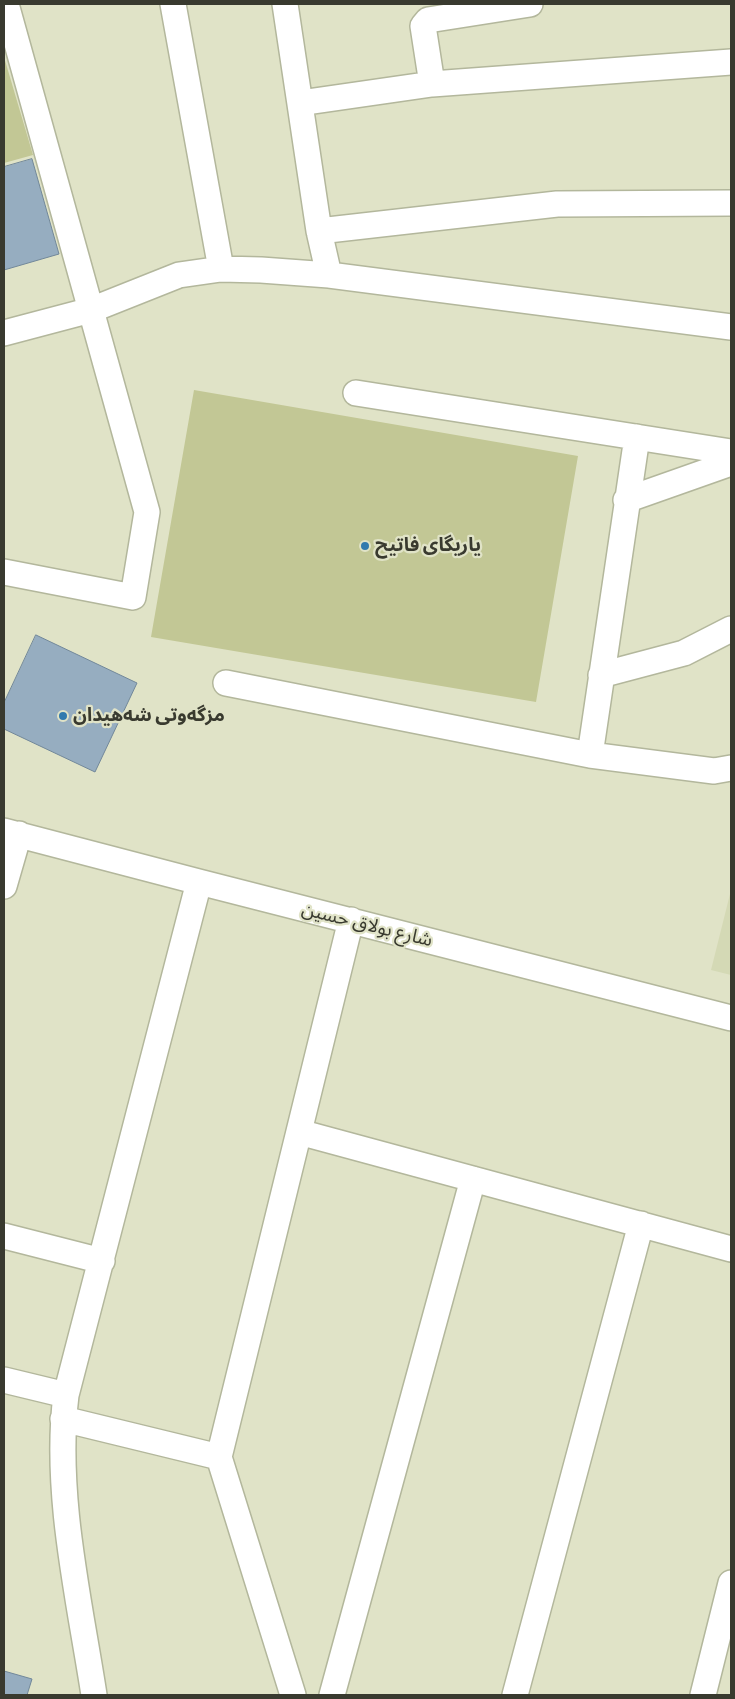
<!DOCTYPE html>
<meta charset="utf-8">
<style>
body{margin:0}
#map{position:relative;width:735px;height:1699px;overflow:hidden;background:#e0e3c7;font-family:"Zilla Slab",serif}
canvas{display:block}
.frame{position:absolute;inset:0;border:5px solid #393a2f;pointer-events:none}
</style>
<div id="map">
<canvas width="735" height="1699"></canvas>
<div class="frame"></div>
</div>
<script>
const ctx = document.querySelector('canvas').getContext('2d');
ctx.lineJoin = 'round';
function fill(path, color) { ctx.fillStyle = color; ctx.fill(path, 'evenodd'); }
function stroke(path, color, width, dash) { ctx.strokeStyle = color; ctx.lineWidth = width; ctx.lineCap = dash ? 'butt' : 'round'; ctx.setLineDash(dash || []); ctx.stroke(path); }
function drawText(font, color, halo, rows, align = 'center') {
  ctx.font = font + ' "Zilla Slab","Noto Sans Arabic",serif'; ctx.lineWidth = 4.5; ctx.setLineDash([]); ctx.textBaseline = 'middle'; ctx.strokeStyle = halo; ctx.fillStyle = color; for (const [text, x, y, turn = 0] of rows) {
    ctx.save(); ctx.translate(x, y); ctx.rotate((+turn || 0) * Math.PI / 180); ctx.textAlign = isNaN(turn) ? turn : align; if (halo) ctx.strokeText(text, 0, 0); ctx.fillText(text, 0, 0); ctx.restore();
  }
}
fill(new Path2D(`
 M 731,890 L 731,975 L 711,970 Z`), '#d4d9b5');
fill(new Path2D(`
 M 4,57 L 33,155 L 4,163 Z
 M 194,390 L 578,456 L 536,702 L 151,637 Z`), '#c2c795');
const building = new Path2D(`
 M 32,159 L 59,254 L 4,270 L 4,167 Z
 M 36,635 L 137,683 L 95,772 L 4,729 L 4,703 Z
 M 4,1671 L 32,1679 L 27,1695 L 4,1695 Z`);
fill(building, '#96adc0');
stroke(building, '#718799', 1);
const minor = new Path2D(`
 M 173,4 L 221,269
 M 285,4 L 319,231 L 329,275
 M 432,84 L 423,26 L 428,20 L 530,4
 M 300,103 L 432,84 L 731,62
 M 319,231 L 557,204 L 731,203
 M 4,333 L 91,310 L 179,275 L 221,269 L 261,270 L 329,275 L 731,327
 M 356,393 L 731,452
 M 626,500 L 731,463
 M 4,572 L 133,597 L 147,512 L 6,4
 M 601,675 L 684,653 L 731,629
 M 226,683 L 590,755 L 714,771 L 731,768
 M 590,755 L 637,437
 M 4,831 L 199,882 L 731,1018
 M 4,886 L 19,834
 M 299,1132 L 731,1249
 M 4,1236 L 102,1261
 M 4,1380 L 66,1395
 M 63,1419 L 219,1457
 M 94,1695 C 79,1598 54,1493 66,1395 L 199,882
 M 293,1695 L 219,1457 L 351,920
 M 332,1695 L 473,1179
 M 515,1695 L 641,1224
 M 703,1695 L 731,1583`);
stroke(minor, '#b3b79c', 28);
stroke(minor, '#fff', 25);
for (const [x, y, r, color] of [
 [365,546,5,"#317aae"],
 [63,716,5,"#317aae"]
]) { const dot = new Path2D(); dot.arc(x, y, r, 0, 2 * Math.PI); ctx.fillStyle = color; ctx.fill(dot); stroke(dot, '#e0e3c7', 2); }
drawText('bold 19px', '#393a2f', '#e0e3c7', [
 ["یاریگای فاتیح",375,546],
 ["مزگەوتی شەهیدان",73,716]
], 'left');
drawText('19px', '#393a2f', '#e0e3c7', [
 ["شارع بولاق حسين",367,925,14]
]);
</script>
